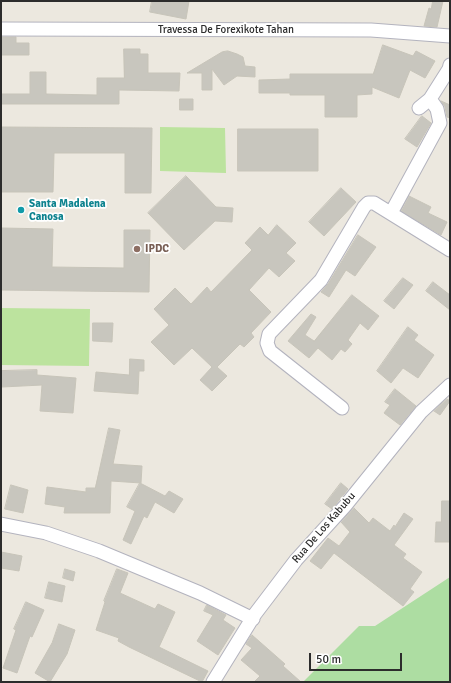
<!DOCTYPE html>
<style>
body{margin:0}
#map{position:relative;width:451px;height:683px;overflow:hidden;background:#ece8df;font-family:Signika,sans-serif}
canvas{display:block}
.frame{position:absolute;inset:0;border:2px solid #2c2c2c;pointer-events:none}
.scale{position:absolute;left:309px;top:653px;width:93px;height:18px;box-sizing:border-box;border:2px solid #2c2c2c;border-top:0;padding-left:5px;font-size:12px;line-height:14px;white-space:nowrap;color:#2c2c2c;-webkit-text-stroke:3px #fff;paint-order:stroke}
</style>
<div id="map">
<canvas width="451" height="683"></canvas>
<div class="frame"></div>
<div class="scale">50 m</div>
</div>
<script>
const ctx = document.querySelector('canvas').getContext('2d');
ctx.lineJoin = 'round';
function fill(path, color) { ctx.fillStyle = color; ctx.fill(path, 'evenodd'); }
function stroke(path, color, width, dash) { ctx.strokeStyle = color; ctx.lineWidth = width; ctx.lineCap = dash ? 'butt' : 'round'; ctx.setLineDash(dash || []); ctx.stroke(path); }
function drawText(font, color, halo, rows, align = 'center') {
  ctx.font = font + ' Signika,sans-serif'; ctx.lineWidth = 3.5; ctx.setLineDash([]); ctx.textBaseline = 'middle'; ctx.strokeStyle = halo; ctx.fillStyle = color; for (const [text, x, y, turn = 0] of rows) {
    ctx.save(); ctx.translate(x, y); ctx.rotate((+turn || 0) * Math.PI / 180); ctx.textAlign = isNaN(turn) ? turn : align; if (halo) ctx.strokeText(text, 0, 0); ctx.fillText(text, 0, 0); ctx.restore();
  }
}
fill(new Path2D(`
 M 450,577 L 450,682 L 303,682 L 359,626 L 375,626 Z`), '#addda2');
fill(new Path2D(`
 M 160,127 L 225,128 L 226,173 L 160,171 Z
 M 1,308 L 90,309 L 89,366 L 1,365 Z`), '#bce39e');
const building = new Path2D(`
 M 152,1 L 189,1 L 186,19 L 150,12 Z
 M 433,1 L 443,1 L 437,27 L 424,26 L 429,8 L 431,9 Z
 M 1,37 L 16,37 L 16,43 L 29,43 L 29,55 L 1,55 Z
 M 383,45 L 413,56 L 416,51 L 435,61 L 425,78 L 410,70 L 399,98 L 372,87 L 372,94 L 357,95 L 357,117 L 325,117 L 325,95 L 290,95 L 290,93 L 259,93 L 259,80 L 290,79 L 290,74 L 373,74 Z
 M 124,49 L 140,49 L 140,54 L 148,54 L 148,73 L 180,73 L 179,91 L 119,90 L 119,104 L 1,104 L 1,94 L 30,94 L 30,72 L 46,72 L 46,94 L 97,95 L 97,78 L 124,78 Z
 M 228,51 L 237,54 L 243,57 L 245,66 L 255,67 L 255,77 L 237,76 L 224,85 L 212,69 L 212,90 L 202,90 L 202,73 L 187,73 L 222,52 Z
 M 180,99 L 193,99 L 193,110 L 180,110 Z
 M 441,101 L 450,105 L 450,118 L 447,117 L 445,107 Z
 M 422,116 L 431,123 L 417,147 L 405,139 Z
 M 1,127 L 152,128 L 151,193 L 125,193 L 125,153 L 54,153 L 53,192 L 1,192 Z
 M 238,129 L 318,129 L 318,171 L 238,171 Z
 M 186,176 L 216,207 L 233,208 L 232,222 L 215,221 L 184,250 L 148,213 Z
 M 341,188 L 356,202 L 324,236 L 309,222 Z
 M 409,196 L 431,207 L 428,213 L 447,222 L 441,235 L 401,211 Z
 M 277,225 L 296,243 L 286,253 L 295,261 L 279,277 L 269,268 L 249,290 L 271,312 L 251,333 L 254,337 L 244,347 L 240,344 L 217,367 L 227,376 L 212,391 L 200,380 L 212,367 L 192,348 L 174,365 L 151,342 L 169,325 L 154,309 L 175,288 L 191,304 L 207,287 L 211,292 L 252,250 L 245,243 L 260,227 L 268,235 Z
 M 1,228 L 53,229 L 52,267 L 124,268 L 124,230 L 150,230 L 149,292 L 1,290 Z
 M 358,235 L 376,247 L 355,276 L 346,270 L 329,297 L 321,292 L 328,284 Z
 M 403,278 L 413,285 L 394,309 L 384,301 Z
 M 433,282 L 450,295 L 450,310 L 426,291 Z
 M 352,295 L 379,316 L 368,330 L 360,323 L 348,340 L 352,344 L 345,352 L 341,349 L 332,360 L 318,348 L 309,358 L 288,341 L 311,314 L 316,317 L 305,335 L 314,341 Z
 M 93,323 L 113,323 L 112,342 L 93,341 Z
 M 408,327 L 418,335 L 414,340 L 434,355 L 418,378 L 403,368 L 391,383 L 377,371 Z
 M 130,359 L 144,360 L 144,371 L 139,371 L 138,394 L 94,391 L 96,372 L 129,375 Z
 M 37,370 L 37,375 L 76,378 L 73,413 L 40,411 L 42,385 L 2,387 L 1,371 Z
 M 395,389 L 416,406 L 400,425 L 384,413 L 390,405 L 385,402 Z
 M 447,399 L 450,401 L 440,415 L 434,411 Z
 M 109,428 L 120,430 L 113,464 L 142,466 L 141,483 L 111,481 L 110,513 L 64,513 L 65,507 L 45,504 L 47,487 L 86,492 L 86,488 L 95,488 Z
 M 140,483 L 165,496 L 169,491 L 183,499 L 174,513 L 155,502 L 147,518 L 144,516 L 131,544 L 123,540 L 135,511 L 127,507 Z
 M 341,483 L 348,489 L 332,509 L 325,504 Z
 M 11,485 L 28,490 L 23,513 L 5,509 Z
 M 442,501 L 450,501 L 450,542 L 435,542 L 436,522 L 441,522 Z
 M 354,508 L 369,523 L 373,518 L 390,531 L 394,525 L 395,527 L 404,513 L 413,519 L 394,545 L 406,554 L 403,558 L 422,572 L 410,589 L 414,592 L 403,606 L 334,553 L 321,569 L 310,561 L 328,538 L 339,546 L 350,532 L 341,522 Z
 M 1,552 L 22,556 L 19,571 L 1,568 Z
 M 65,569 L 75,572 L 73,581 L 63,578 Z
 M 117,569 L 128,573 L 120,593 L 155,609 L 158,604 L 175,612 L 159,647 L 208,671 L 202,682 L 129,647 L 118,641 L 119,638 L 96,630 L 105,602 L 104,601 Z
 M 49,582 L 65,586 L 62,602 L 45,598 Z
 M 26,602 L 44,610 L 32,637 L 30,636 L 17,673 L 3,668 L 16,630 L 14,629 Z
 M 207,605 L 226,615 L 223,620 L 235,628 L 218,655 L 197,641 L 213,615 L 204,611 Z
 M 59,624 L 75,630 L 67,654 L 50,682 L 35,673 L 52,643 Z
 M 252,635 L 285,664 L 283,666 L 301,682 L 254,682 L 260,676 L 241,660 L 252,648 L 246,644 Z`);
fill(building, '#c8c6be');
stroke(building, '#c7c4b9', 1);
const street = new Path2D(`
 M 1,29 L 371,30 L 450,36
 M 419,108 L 430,99 L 449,69 L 450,65
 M 391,213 L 440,123 L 437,109 L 430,99
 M 342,408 L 270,351 L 267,343 L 269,334 L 321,280 L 364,207 L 368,203 L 374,203 L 450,250
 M 1,524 L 46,533 L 99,551 L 200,593 L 253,619
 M 213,682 L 255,614 L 296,560 L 345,506 L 421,412 L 450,385`);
stroke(street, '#b3b3be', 15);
stroke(street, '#fff', 13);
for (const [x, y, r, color] of [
 [21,210,4,"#0f9aa8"],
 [137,249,4,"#8d6e63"]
]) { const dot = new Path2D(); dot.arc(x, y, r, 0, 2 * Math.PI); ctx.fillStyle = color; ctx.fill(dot); stroke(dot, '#fff', 1.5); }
drawText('11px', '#2c2c2c', '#fff', [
 ["Travessa De Forexikote Tahan",226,30],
 ["Rua De Los Kabubu",324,528,-49]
]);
drawText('bold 11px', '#0d838f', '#fff', [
 ["Santa Madalena",29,204],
 ["Canosa",29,217]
], 'left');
drawText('bold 11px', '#785e54', '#fff', [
 ["IPDC",145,249]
], 'left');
</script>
